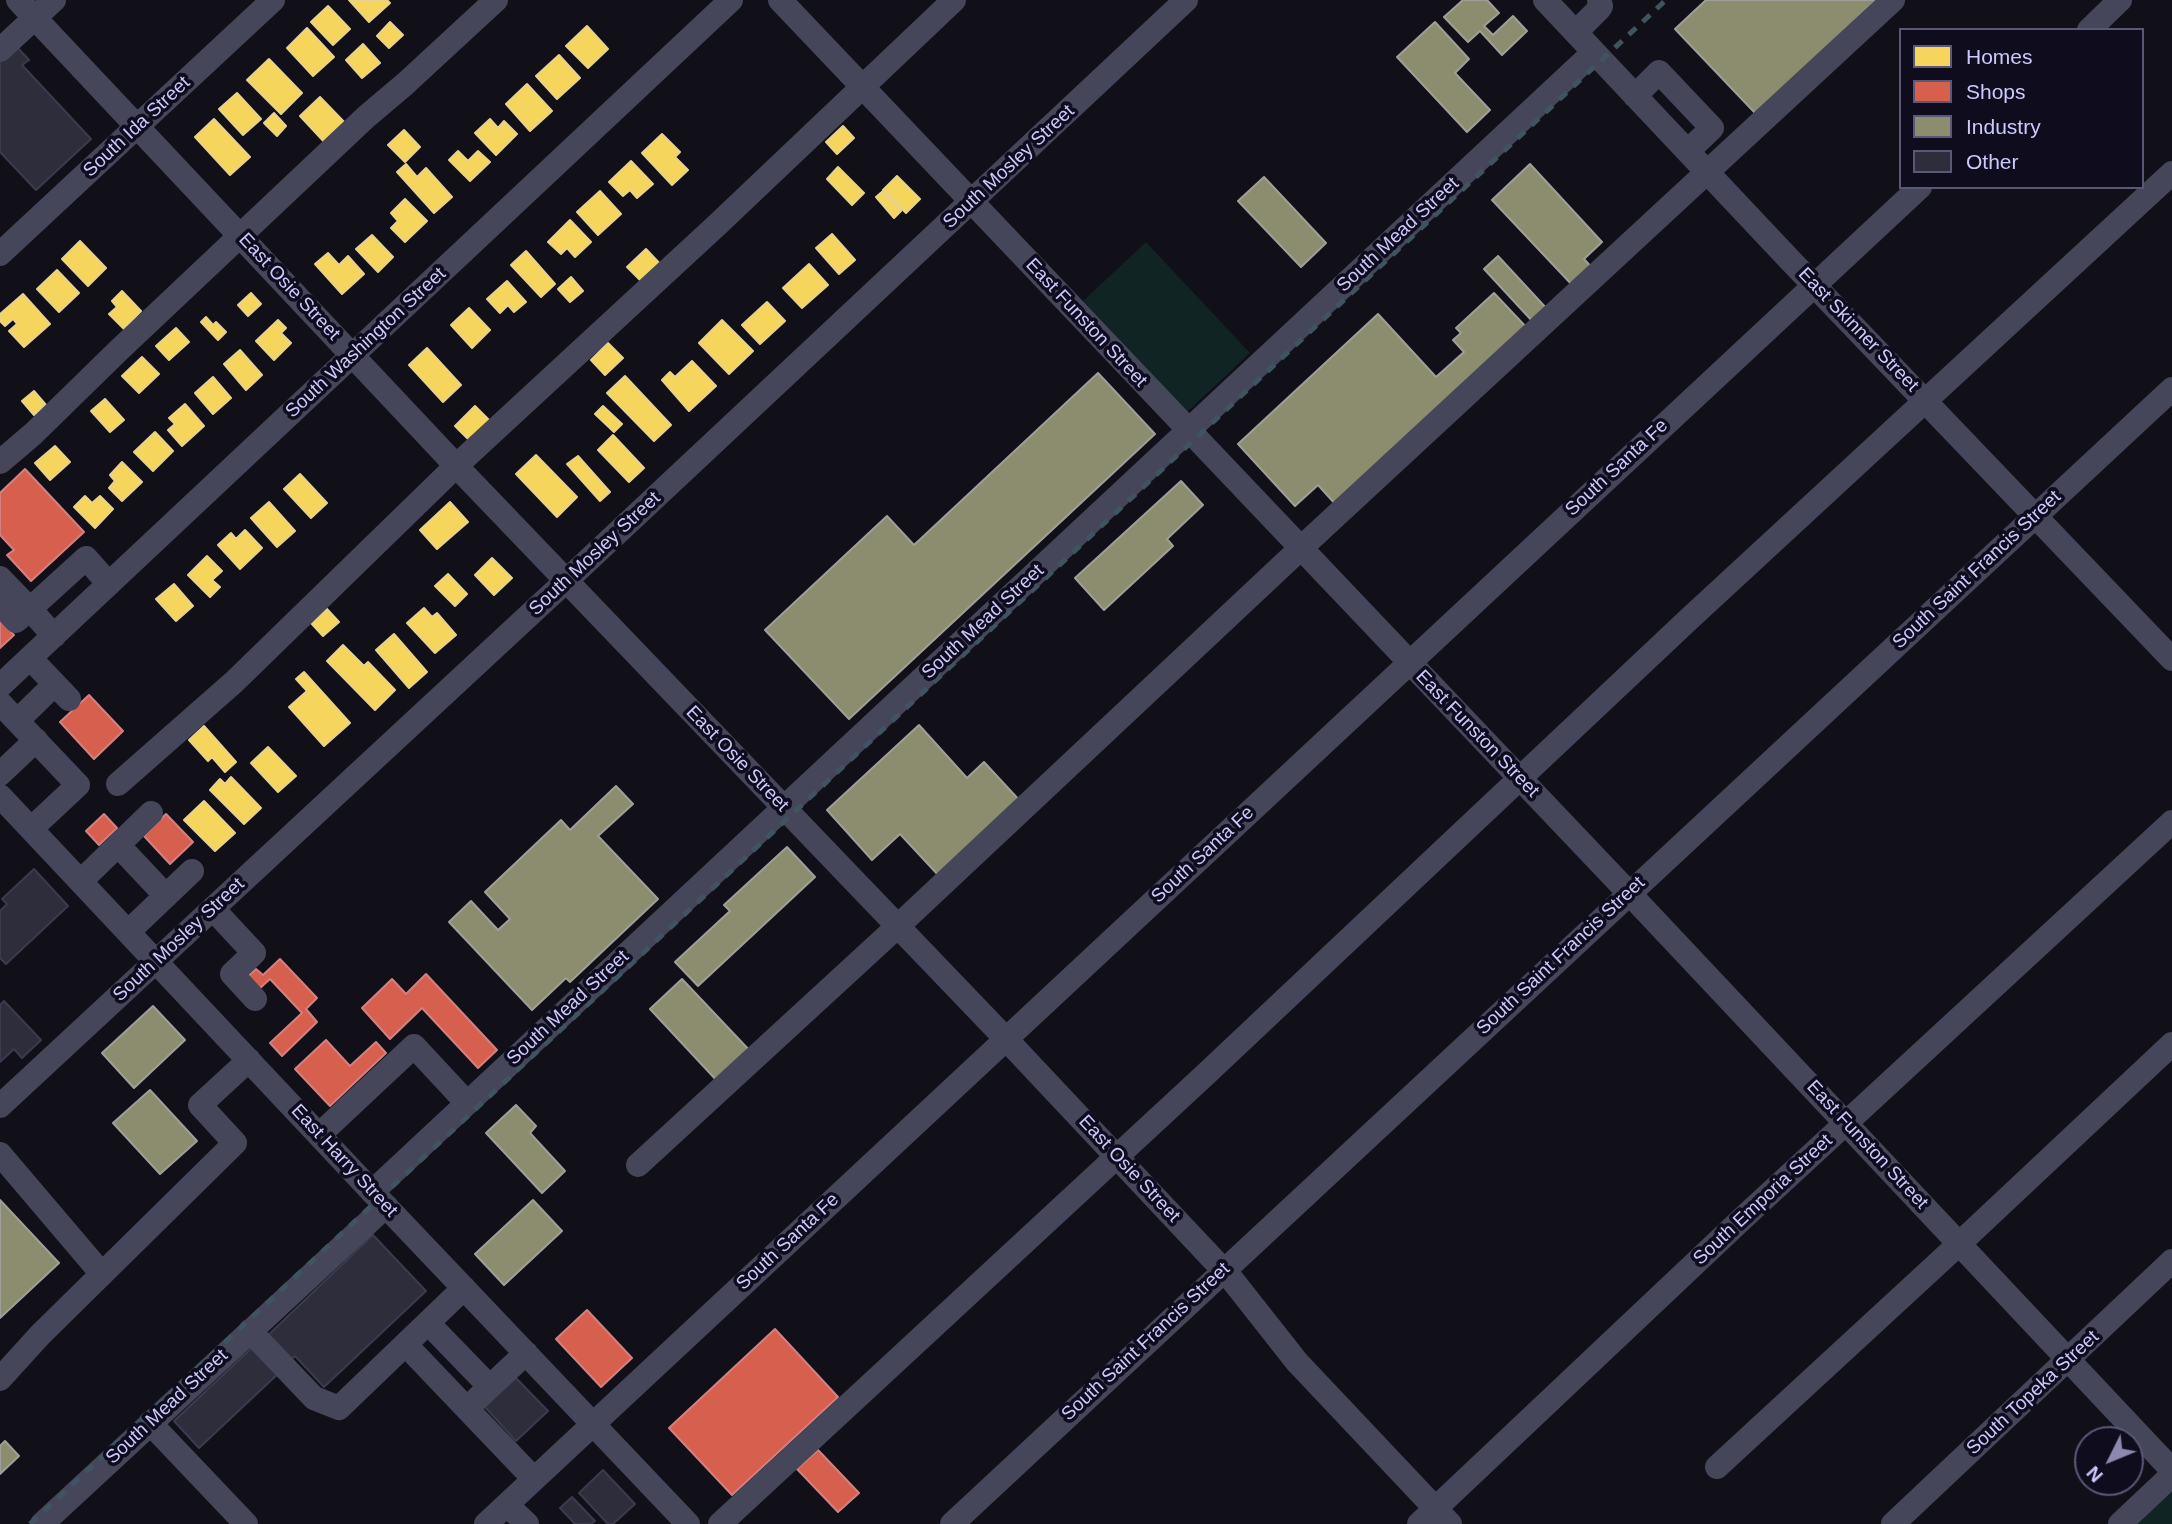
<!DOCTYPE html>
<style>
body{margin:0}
#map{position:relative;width:2172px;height:1524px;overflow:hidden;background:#111019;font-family:Arial,sans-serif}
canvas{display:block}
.legend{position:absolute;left:1899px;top:28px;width:245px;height:161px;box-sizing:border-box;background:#0e0c1d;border:2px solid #5a5877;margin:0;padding:9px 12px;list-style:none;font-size:21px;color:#cccafd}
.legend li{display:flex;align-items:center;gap:14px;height:35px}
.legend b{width:35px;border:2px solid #5a5877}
.north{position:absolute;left:2074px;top:1426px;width:70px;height:70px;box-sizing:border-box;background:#0e0c1d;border:2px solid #5a5877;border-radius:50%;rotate:227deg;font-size:19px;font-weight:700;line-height:28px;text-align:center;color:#cccafd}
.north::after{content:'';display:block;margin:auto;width:24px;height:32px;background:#8b89ad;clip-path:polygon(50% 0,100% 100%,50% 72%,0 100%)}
</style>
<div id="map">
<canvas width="2172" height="1524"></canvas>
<ul class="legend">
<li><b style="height:19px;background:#f6d55c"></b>Homes</li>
<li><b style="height:19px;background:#d6604d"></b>Shops</li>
<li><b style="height:19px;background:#8c8c6e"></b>Industry</li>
<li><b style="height:19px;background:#2e2d3c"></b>Other</li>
</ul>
<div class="north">N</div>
</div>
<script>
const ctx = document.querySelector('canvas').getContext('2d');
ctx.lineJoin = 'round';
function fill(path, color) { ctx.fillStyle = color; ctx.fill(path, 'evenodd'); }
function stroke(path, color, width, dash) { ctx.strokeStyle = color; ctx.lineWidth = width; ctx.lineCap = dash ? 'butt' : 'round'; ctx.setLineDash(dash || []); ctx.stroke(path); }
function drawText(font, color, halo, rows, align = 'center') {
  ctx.font = font + ' Arial,sans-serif'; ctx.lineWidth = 7; ctx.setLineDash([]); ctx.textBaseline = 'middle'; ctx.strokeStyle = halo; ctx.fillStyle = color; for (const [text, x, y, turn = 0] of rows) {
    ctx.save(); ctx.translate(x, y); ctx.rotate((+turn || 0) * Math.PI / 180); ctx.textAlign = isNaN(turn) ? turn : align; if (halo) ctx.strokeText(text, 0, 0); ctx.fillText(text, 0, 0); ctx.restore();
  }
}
fill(new Path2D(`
 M 1146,242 L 1250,353 L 1187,412 L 1083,301 Z
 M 2172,1485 L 2172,1524 L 2127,1524 Z`), '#0f2423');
const homes = new Path2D(`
 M 349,0 L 387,0 L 390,3 L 369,22 Z
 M 328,6 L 350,29 L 333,45 L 311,22 Z
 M 390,22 L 403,35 L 389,48 L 377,36 Z
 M 587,26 L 608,49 L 588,68 L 566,46 Z
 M 307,28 L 334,57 L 313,76 L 287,48 Z
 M 363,44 L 380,63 L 362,78 L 346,60 Z
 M 559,55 L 580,78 L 557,99 L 536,76 Z
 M 269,59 L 302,93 L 281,114 L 247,80 Z
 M 527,84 L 552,111 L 530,131 L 506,104 Z
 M 237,93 L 261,119 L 243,135 L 219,109 Z
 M 320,97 L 348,126 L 328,146 L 300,116 Z
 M 274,113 L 286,126 L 277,136 L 264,123 Z
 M 214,119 L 250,157 L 230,175 L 195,137 Z
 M 490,119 L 498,128 L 504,121 L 517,134 L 496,155 L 475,133 Z
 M 843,126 L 854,138 L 837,154 L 826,142 Z
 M 404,130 L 420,147 L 405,162 L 388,145 Z
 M 662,134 L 680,152 L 675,157 L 688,170 L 672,185 L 642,153 Z
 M 458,151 L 468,161 L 478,151 L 490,162 L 470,181 L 449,160 Z
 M 631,161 L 653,184 L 637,198 L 630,190 L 623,196 L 609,182 Z
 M 406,164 L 417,177 L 426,168 L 452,197 L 434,213 L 397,172 Z
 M 838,167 L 864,193 L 852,205 L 827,179 Z
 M 897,176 L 920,199 L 906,213 L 883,190 Z
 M 600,191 L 621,214 L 598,235 L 577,212 Z
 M 883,191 L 901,211 L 894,218 L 876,197 Z
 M 405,199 L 427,221 L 405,242 L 391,228 L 398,221 L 391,213 Z
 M 570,220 L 591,242 L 575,257 L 567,248 L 561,254 L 548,242 Z
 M 832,234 L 855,260 L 839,274 L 816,248 Z
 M 372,235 L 393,257 L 378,272 L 356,249 Z
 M 80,241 L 106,268 L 88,286 L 62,259 Z
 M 646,249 L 662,266 L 644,284 L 627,267 Z
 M 526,251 L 555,284 L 541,297 L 511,265 Z
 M 328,253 L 339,265 L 348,256 L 364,274 L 342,294 L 315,264 Z
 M 809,264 L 828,285 L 802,308 L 783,288 Z
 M 57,270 L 79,293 L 59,312 L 37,289 Z
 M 571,277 L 583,291 L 570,302 L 558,289 Z
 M 507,281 L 526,302 L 514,312 L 508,305 L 500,313 L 487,299 Z
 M 122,291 L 141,311 L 124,329 L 109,314 L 117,307 L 112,301 Z
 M 251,293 L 261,304 L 248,316 L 238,305 Z
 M 23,294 L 50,324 L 24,347 L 9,331 L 17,324 L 13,319 L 5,326 L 0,321 L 0,314 Z
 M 767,302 L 785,321 L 760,344 L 742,325 Z
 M 469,308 L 490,330 L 472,348 L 451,325 Z
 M 206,317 L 213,325 L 216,322 L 226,332 L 218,340 L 201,322 Z
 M 278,320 L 286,328 L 281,333 L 291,343 L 274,360 L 256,341 Z
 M 722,320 L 753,351 L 729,374 L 699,343 Z
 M 176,328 L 189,342 L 169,360 L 156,346 Z
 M 608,343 L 623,358 L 605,375 L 591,360 Z
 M 427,348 L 461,385 L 443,402 L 409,365 Z
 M 240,350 L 262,375 L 246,390 L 224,364 Z
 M 142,357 L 159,374 L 139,393 L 122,376 Z
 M 692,361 L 716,386 L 689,411 L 662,380 L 670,372 L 675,377 Z
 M 625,376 L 671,425 L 654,441 L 607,393 Z
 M 213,377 L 231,398 L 213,414 L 195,393 Z
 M 34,391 L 46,405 L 34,415 L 22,401 Z
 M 105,399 L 124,420 L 110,432 L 91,411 Z
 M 185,404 L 204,426 L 182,446 L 168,430 L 175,424 L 169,418 Z
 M 475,406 L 494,425 L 474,445 L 455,426 Z
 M 603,406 L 622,424 L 614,432 L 595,414 Z
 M 155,432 L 173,451 L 153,471 L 134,452 Z
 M 613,435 L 644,468 L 629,482 L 598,450 Z
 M 55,446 L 70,462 L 50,480 L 35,463 Z
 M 536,455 L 577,497 L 557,517 L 516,474 Z
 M 578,456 L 610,492 L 600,501 L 567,464 Z
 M 122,462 L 142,482 L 122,501 L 109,488 L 115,481 L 110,475 Z
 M 300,474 L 327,503 L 311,518 L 284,489 Z
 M 85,496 L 92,503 L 100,496 L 113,509 L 95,528 L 74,507 Z
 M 269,502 L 295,531 L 277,547 L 251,518 Z
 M 450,502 L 468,522 L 437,549 L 420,530 Z
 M 245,530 L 262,548 L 240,569 L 218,545 L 231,533 L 236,539 Z
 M 207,556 L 222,571 L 212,580 L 220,587 L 210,597 L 188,575 Z
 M 492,558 L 512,578 L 494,595 L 475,575 Z
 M 448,574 L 467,594 L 455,606 L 435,586 Z
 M 174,584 L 193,606 L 176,621 L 156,599 Z
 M 424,608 L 432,617 L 437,613 L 456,635 L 435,653 L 407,623 Z
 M 327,609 L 339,622 L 323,636 L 311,623 Z
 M 394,634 L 427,672 L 409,688 L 376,650 Z
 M 343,645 L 364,666 L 368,662 L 395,690 L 375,710 L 327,661 Z
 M 304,672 L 350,723 L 324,746 L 289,707 L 307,691 L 296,679 Z
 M 204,726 L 236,762 L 225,772 L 212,757 L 208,761 L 189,740 Z
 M 268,747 L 296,776 L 278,792 L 251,763 Z
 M 231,777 L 261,808 L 244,824 L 210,790 L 220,779 L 225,784 Z
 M 204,801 L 235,833 L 215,851 L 184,820 Z`);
fill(homes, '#f6d55c');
stroke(homes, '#e9d28c', 2);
const shops = new Path2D(`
 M 25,469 L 84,532 L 31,581 L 7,555 L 14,550 L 0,535 L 0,493 Z
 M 0,620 L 14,635 L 0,648 Z
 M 89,695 L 123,731 L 94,759 L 60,722 Z
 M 104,814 L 117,828 L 99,845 L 86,831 Z
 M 166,814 L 193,842 L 170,864 L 144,836 Z
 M 280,959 L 317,998 L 306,1009 L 317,1022 L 282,1056 L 270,1043 L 302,1013 L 270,979 L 259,989 L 247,977 L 256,969 L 263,975 Z
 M 426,974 L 497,1050 L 478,1068 L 422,1008 L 390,1039 L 362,1008 L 392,979 L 406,994 Z
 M 326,1040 L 350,1066 L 376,1042 L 386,1053 L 330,1106 L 295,1069 Z
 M 587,1310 L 632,1358 L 601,1387 L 556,1339 Z
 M 775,1329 L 838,1397 L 732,1495 L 669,1428 Z
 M 818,1450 L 859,1493 L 838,1512 L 797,1469 Z`);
fill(shops, '#d6604d');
stroke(shops, '#d38082', 2);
const industry = new Path2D(`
 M 1463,0 L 1487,0 L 1499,13 L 1484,26 L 1493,35 L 1513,16 L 1527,31 L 1502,55 L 1480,31 L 1468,42 L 1444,17 Z
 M 1706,0 L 1876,0 L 1756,114 L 1675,29 Z
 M 1435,22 L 1469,59 L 1455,73 L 1490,110 L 1467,132 L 1397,57 Z
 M 1530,164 L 1602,242 L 1584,259 L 1593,269 L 1574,287 L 1492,200 Z
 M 1264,177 L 1326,243 L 1301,267 L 1238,201 Z
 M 1498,256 L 1548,310 L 1534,323 L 1484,269 Z
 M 1494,293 L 1528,329 L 1337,506 L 1318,485 L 1295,506 L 1238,444 L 1378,314 L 1436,377 L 1464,352 L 1453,340 L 1461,333 L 1456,328 Z
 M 1098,373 L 1155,434 L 849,719 L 765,630 L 887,516 L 914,545 Z
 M 1181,481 L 1203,505 L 1167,539 L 1173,546 L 1104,610 L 1075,578 Z
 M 919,725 L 967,778 L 984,762 L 1021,802 L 940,877 L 900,834 L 872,860 L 827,810 Z
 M 616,786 L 633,804 L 598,836 L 658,899 L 570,982 L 566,978 L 532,1010 L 449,922 L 471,901 L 498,930 L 510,919 L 485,892 L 561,820 L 570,830 Z
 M 787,847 L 815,877 L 698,986 L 675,962 L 730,911 L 724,905 Z
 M 682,979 L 752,1053 L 719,1083 L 650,1009 Z
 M 153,1006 L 185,1040 L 134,1088 L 102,1053 Z
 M 150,1090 L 197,1141 L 160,1174 L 113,1123 Z
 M 516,1105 L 536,1126 L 530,1133 L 565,1171 L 542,1193 L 486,1133 Z
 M 0,1200 L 59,1263 L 0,1318 Z
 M 533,1200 L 562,1231 L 504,1285 L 475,1254 Z
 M 5,1441 L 19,1456 L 0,1474 L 0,1446 Z`);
fill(industry, '#8c8c6e');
stroke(industry, '#9f9f99', 2);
const building = new Path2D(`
 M 17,47 L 29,60 L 22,65 L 91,139 L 36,190 L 0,152 L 0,62 Z
 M 34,869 L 68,906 L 6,964 L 0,958 L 0,911 L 7,904 L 2,899 Z
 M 4,1001 L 41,1040 L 22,1058 L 14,1049 L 0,1062 L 0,1005 Z
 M 373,1235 L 426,1291 L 324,1387 L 295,1356 L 287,1363 L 264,1339 Z
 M 256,1344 L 281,1371 L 199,1448 L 174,1421 Z
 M 515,1377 L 548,1411 L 516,1441 L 484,1406 Z
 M 603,1470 L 635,1504 L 613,1524 L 608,1524 L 579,1493 Z
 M 572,1497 L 595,1521 L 591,1524 L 575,1524 L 560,1508 Z`);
fill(building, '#2e2d3c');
stroke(building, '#3c3a4d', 2);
stroke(new Path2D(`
 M 18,0 L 462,472 L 1006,1039 L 1211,1257 L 1230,1277 L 1297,1362 L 1450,1524
 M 780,0 L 1629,893 L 2172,1470
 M 1545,0 L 1788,258 L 2172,659
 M 2089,30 L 2120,0
 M 1576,32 L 1599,9 L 1601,6 L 1599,0
 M 0,50 L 54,0
 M 1635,96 L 1659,72 L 1712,128 L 1688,151
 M 0,254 L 273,0
 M 0,462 L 33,434 L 119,350 L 366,117 L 405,84 L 496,0
 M 0,578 L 30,609 L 86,558 L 109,584
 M 0,604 L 16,621 L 30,609 L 54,636
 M 30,658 L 69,699
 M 0,686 L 731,0
 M 0,703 L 78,785 L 31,829
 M 17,721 L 55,684
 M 0,774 L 36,740
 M 118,784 L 234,682 L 456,466 L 717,225 L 954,0
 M 0,796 L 379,1199 L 688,1524
 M 118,845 L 166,896
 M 81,881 L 151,813
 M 213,909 L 254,953 L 232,974 L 255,999
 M 128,932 L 192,871
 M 0,1106 L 566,581 L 1186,0
 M 319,1135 L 414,1046 L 467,1103
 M 0,1154 L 102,1274
 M 638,1165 L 898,926 L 1301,548 L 1893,0
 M 372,1192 L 1594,52
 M 428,1323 L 490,1387
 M 250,1331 L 314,1398 L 339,1408 L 464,1288
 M 406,1345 L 534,1479
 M 0,1379 L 40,1335 L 235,1143 L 200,1105 L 249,1060
 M 477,1399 L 526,1353
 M 150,1423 L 246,1524
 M 1717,1467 L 1960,1243 L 2172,1044
 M 507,1505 L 527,1524
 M 42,1524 L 386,1206
 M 486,1524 L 1920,187
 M 720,1524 L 1206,1074 L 1688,620 L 2172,173
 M 952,1524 L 2172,389
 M 1419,1524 L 1742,1219 L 2172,822
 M 1893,1524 L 2172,1261
 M 2120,1524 L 2172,1475`), '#45465a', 24);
stroke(new Path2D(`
 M 30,1524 L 1666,0`), '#3e5561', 5, [10, 9]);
drawText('19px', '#cccafd', '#0e0c1d', [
 ["South Ida Street",137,127,-43],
 ["South Mosley Street",1009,167,-43],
 ["South Mead Street",1398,235,-43],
 ["East Osie Street",289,287,47],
 ["East Funston Street",1086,323,47],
 ["East Skinner Street",1858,330,46],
 ["South Washington Street",366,343,-43],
 ["South Santa Fe",1617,468,-43],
 ["South Mosley Street",595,554,-43],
 ["South Saint Francis Street",1977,570,-43],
 ["South Mead Street",983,622,-43],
 ["East Funston Street",1477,734,46],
 ["East Osie Street",737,759,46],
 ["South Santa Fe",1203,855,-43],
 ["South Mosley Street",179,940,-43],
 ["South Saint Francis Street",1561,956,-43],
 ["South Mead Street",568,1008,-43],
 ["East Funston Street",1867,1145,47],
 ["East Harry Street",344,1161,47],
 ["East Osie Street",1129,1169,47],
 ["South Emporia Street",1763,1200,-43],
 ["South Santa Fe",788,1242,-43],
 ["South Saint Francis Street",1146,1342,-43],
 ["South Topeka Street",2033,1393,-43],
 ["South Mead Street",167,1407,-43]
]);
</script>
